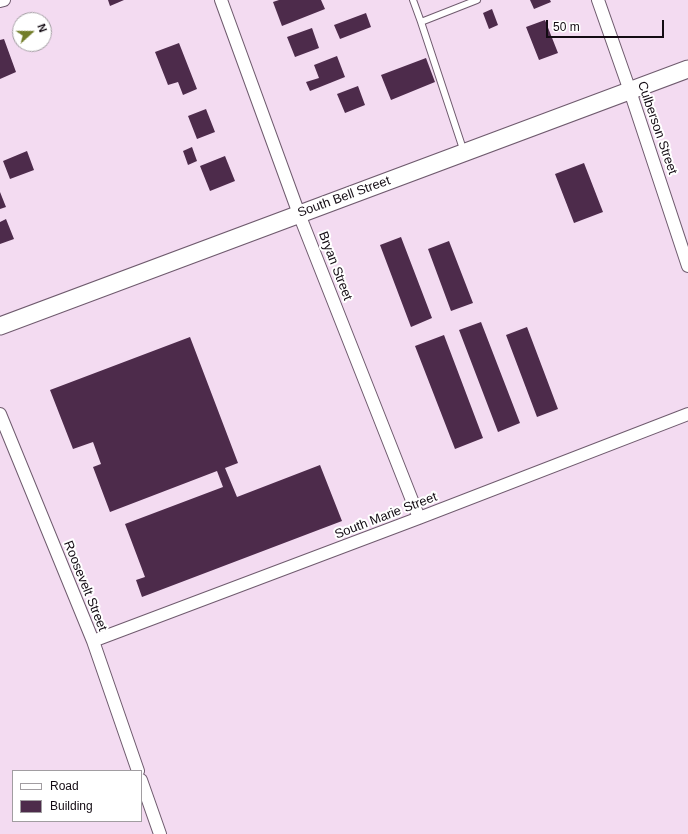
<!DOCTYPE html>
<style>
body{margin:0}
#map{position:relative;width:688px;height:834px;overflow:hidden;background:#f3dbf1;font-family:Arial,sans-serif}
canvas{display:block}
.legend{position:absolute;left:12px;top:770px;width:130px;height:52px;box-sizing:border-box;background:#fff;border:1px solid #a19da1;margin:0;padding:5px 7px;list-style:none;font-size:12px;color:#130b13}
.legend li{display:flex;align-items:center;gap:8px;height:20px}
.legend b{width:20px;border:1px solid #a19da1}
.north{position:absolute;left:12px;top:12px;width:40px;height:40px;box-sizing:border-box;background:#fff;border:1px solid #a19da1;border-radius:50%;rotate:69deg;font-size:11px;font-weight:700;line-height:16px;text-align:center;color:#130b13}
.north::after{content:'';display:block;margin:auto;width:14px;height:18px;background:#727d29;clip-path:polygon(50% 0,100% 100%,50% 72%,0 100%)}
.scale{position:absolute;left:546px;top:20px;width:118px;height:18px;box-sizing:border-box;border:2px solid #130b13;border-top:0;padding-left:5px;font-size:12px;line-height:14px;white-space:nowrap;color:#130b13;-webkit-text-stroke:3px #fff;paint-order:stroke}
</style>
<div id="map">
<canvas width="688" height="834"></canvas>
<ul class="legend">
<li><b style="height:5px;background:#fff"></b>Road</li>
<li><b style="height:11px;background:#4d2b4b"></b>Building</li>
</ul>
<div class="north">N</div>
<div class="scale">50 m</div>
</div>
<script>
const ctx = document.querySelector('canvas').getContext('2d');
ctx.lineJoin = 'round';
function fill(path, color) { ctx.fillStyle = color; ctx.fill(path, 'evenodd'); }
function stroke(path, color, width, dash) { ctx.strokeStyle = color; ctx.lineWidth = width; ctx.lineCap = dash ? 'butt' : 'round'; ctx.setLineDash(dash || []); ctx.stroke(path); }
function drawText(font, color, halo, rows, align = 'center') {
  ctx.font = font + ' Arial,sans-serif'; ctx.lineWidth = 4; ctx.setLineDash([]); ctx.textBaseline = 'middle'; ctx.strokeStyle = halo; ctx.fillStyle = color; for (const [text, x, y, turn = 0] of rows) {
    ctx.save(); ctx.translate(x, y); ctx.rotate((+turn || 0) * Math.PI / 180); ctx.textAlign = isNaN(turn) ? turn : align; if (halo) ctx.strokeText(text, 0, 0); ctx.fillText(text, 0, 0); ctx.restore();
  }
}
fill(new Path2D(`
 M 108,0 L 124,0 L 110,6 Z
 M 279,0 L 321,0 L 325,9 L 282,26 L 273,2 Z
 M 530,0 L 550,0 L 551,2 L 534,9 Z
 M 492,9 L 498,25 L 489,29 L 483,13 Z
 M 366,13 L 371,27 L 340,39 L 334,25 Z
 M 545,20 L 558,53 L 539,60 L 526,27 Z
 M 312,28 L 319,48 L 295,57 L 287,37 Z
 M 4,39 L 16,72 L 0,79 L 0,40 Z
 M 179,43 L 197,89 L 183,95 L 178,82 L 168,85 L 155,52 Z
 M 337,56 L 345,77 L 310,91 L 306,82 L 319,78 L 314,65 Z
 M 426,58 L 435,82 L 391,100 L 381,75 Z
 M 358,86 L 365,105 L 345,113 L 337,94 Z
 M 206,109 L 215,132 L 197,139 L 188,116 Z
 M 192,147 L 197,161 L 188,165 L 183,151 Z
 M 27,151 L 34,170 L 10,179 L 3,161 Z
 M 225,156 L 235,181 L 210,191 L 200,166 Z
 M 584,163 L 603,212 L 574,223 L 555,174 Z
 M 0,192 L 6,207 L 0,209 Z
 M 6,219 L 14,239 L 0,244 L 0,222 Z
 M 401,237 L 432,318 L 411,327 L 380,245 Z
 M 449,241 L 473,303 L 451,311 L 428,249 Z
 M 481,322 L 520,423 L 498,432 L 459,330 Z
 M 527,327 L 558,409 L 537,417 L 506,335 Z
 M 444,335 L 483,438 L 455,449 L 415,346 Z
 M 190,337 L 238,463 L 225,468 L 237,497 L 320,465 L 342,521 L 142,597 L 136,580 L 145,577 L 125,524 L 223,487 L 217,471 L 110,512 L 93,467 L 101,464 L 93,442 L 73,449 L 50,390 Z`), '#4d2b4b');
const lane = new Path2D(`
 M 413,0 L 421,22 L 464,152
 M 421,22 L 477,0`);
const street = new Path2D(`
 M 221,0 L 299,214 L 419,518
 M 598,0 L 630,91 L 688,266
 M 0,1 L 4,0
 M 0,414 L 93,641 L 138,771
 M 93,641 L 419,518 L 688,414
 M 141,780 L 160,834`);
const secondary = new Path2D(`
 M 0,326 L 688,69`);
stroke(lane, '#6f5b6e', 8);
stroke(street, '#6f5b6e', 14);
stroke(secondary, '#6f5b6e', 19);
stroke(lane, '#fff', 6);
stroke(street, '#fff', 12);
stroke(secondary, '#fff', 17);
drawText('13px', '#130b13', '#fff', [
 ["Culberson Street",657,128,71],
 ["South Bell Street",344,197,-20],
 ["Bryan Street",335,266,69],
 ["South Marie Street",386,516,-21],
 ["Roosevelt Street",85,586,68]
]);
</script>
